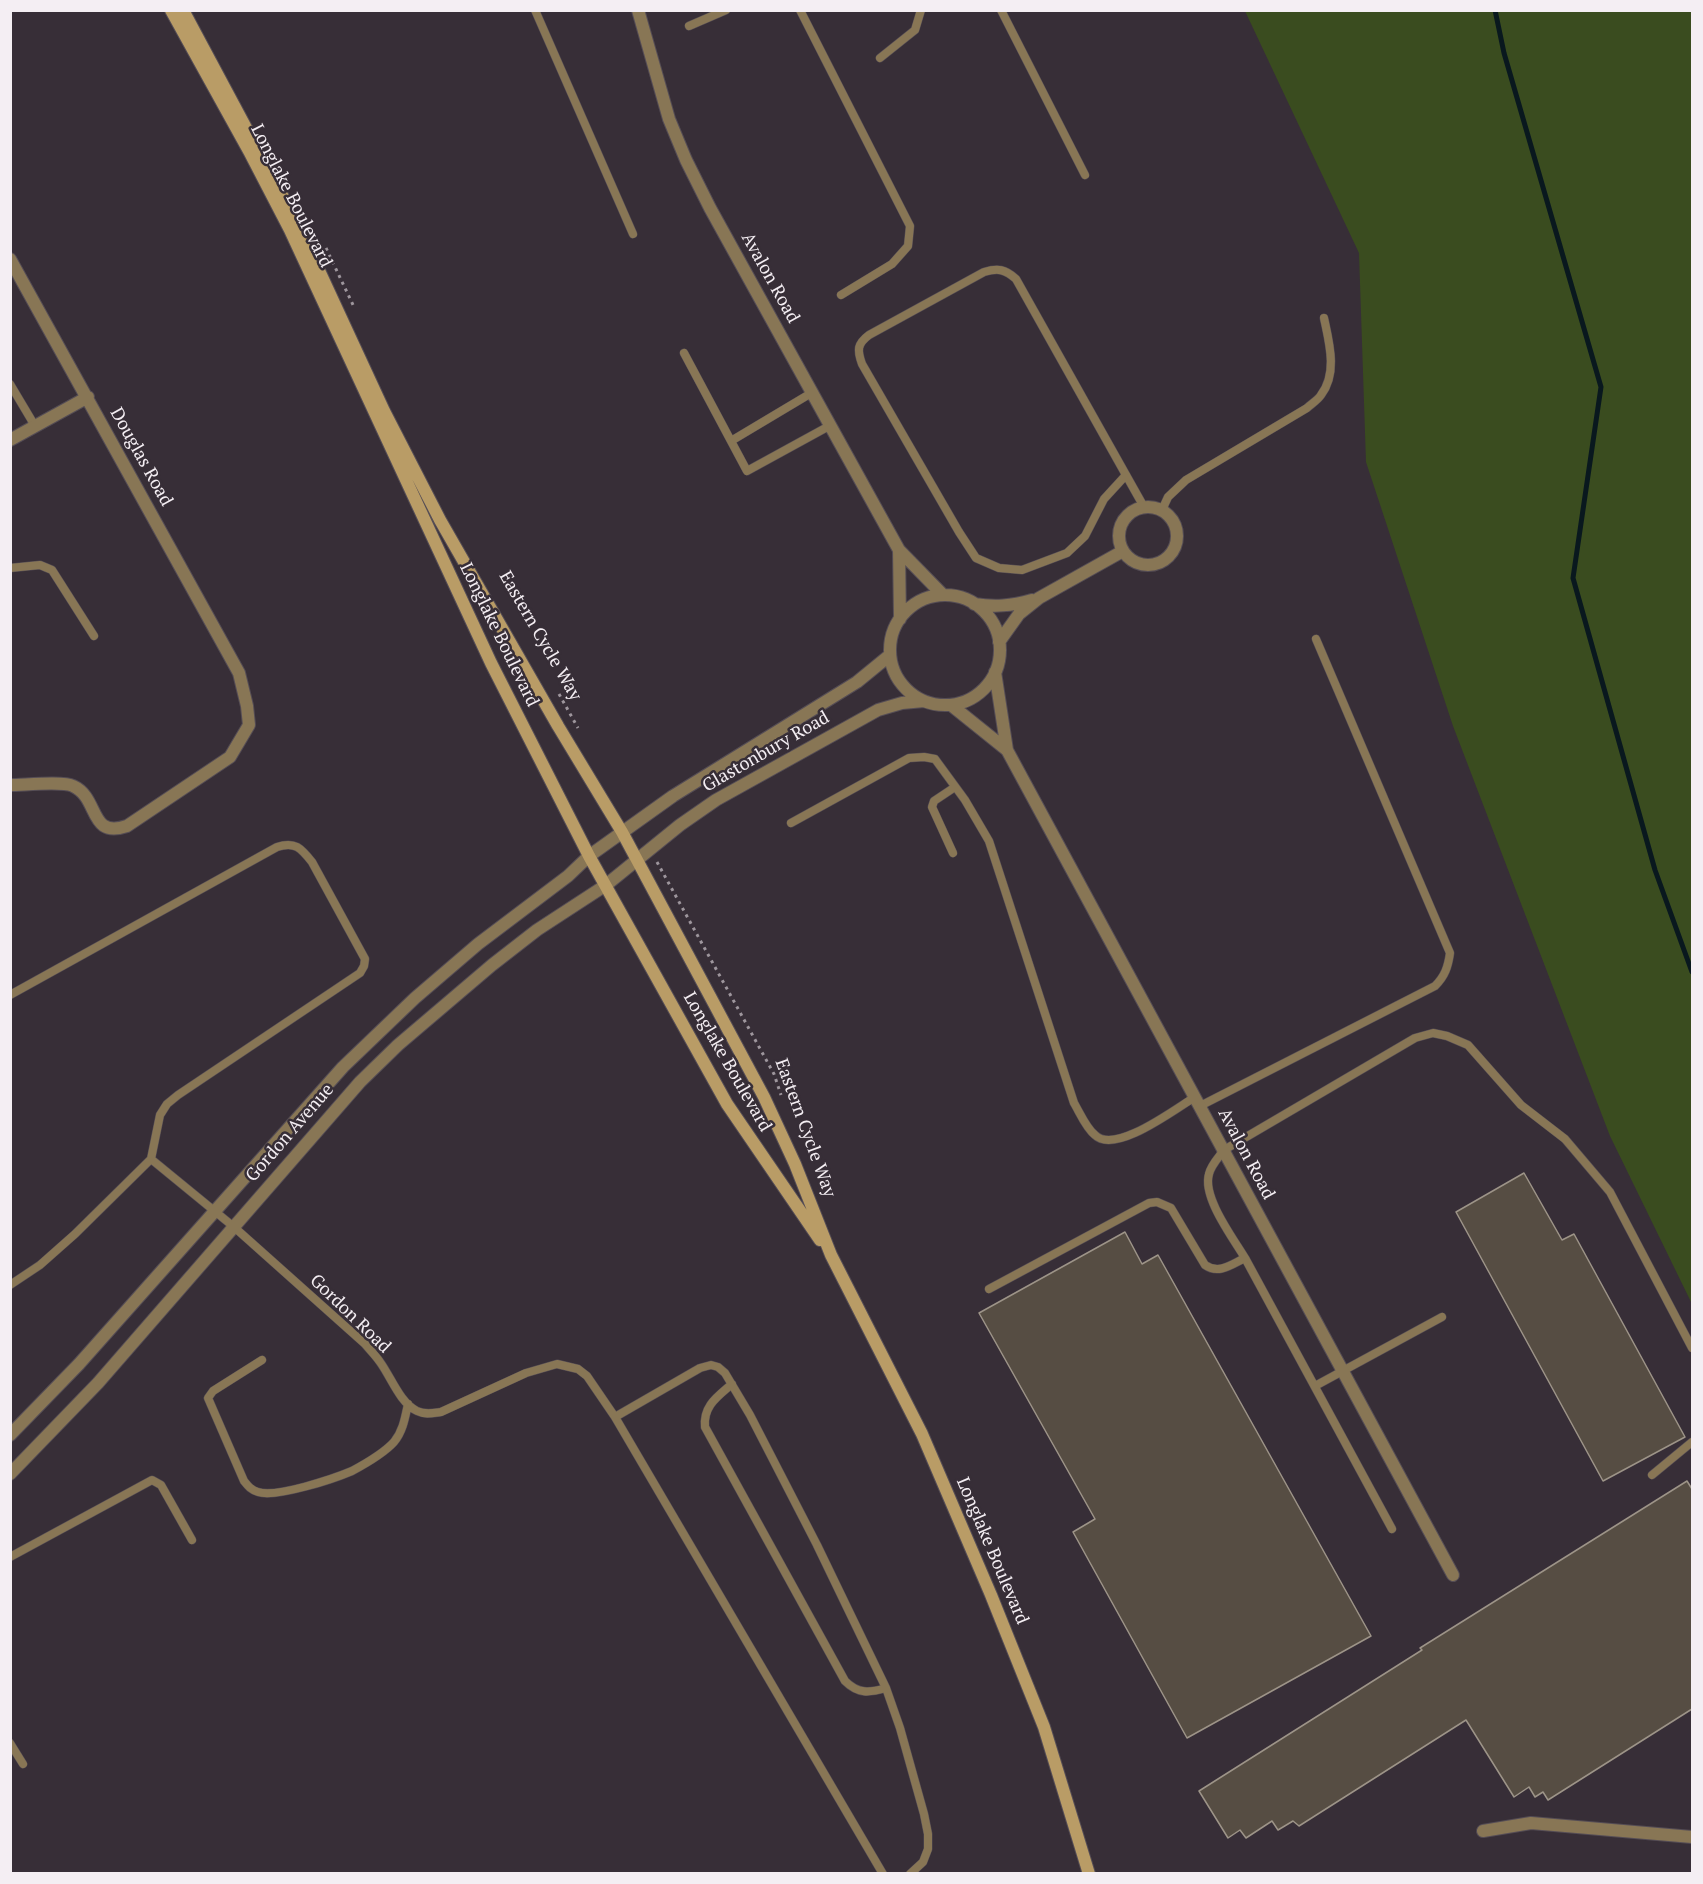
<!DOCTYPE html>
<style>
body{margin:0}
#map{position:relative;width:1703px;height:1884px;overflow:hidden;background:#372e37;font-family:"PT Serif",serif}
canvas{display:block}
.frame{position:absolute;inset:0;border:12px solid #f4eef3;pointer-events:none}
</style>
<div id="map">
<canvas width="1703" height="1884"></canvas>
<div class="frame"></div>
</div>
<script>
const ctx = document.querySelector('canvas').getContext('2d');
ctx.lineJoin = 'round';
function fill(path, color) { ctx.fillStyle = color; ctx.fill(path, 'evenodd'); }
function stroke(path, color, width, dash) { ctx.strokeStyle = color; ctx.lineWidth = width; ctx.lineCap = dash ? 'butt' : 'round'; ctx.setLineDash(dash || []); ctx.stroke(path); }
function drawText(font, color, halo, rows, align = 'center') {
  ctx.font = font + ' "PT Serif",serif'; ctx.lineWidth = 5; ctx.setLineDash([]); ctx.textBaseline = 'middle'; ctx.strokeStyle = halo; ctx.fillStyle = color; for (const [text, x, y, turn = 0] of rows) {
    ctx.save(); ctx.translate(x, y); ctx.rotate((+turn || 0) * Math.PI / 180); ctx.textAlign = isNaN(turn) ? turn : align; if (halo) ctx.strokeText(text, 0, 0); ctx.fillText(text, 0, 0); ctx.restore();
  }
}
fill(new Path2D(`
 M 1245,11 L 1692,11 L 1692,1304 L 1610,1136 L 1453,726 L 1366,462 L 1359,253 Z`), '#3a4c1f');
stroke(new Path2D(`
 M 1495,10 L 1504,53 L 1601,387 L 1573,578 L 1655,870 L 1692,972`), '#09181e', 5);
const building = new Path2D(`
 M 1524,1173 L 1562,1240 L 1574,1234 L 1685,1437 L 1603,1481 L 1456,1212 Z
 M 1125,1232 L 1142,1264 L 1158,1255 L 1371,1636 L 1187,1738 L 1073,1532 L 1095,1519 L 979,1313 Z
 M 1687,1481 L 1692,1489 L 1692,1709 L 1548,1800 L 1543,1792 L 1535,1797 L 1529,1787 L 1514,1797 L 1466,1720 L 1299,1826 L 1293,1821 L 1278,1830 L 1272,1821 L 1246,1838 L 1240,1830 L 1228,1838 L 1199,1791 L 1422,1650 L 1420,1648 Z`);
fill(building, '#564d43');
stroke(building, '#9d9488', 1.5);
const lane = new Path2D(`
 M 535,10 L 633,234
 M 800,10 L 910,226 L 908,246 L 892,264 L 841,295
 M 1001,10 L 1085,175
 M 689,26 L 726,10
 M 880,58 L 915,30 L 921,10
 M 684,353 L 747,471 L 831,425
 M 10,384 L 35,426
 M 731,441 L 813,392
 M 1126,475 L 1104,499 L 1085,536 L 1067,553 L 1022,570 L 999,568 L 976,558 L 959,532 L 862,364 C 857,350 857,344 869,335 L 984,272 C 998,268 1005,269 1016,279 L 1126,475 L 1144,507
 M 1162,510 L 1168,497 L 1186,480 L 1307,408 C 1311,404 1318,400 1321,395 C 1338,373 1329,342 1324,318
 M 10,568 L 40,565 L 52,570 L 94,636
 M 791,823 L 909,758 L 924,757 L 935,759 L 965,800 L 989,841 L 1074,1103 C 1080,1113 1086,1128 1095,1135 C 1115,1155 1175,1109 1195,1097
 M 953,853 L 932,807 L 934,801 L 955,787
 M 10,995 L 277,847 C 295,841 301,848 312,862 L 365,959 L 364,966 L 360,973 L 178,1095 L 167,1104 L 160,1115 L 151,1159 L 75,1234 L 40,1265 L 10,1285
 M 1200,1106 L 1435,986 C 1445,976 1448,967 1450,953 L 1316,639
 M 151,1159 L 234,1227 L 365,1344 C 370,1350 376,1356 380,1362 C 391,1377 400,1403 417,1411 C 425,1415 433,1413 441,1412 L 526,1373 L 557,1364 L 578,1369 L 587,1376 L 615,1417 L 700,1368 L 711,1365 L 718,1367 L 725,1373 L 750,1415 L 817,1545 L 886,1688 L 900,1728 L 924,1814 L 928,1834 L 928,1849 L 923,1862 L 910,1874
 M 1245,1258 L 1392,1529
 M 989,1289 L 1149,1203 L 1157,1202 L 1171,1208 L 1205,1265 C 1219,1275 1232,1264 1245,1258 C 1233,1238 1202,1197 1209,1174 C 1211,1165 1219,1157 1224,1150 L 1415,1038 L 1433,1033 L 1447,1036 L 1468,1045 L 1521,1105 L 1565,1139 L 1610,1192 L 1692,1348
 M 262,1360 L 213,1391 L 208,1398 L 244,1481 C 248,1486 251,1490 258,1492 C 276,1498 333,1479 352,1471 C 365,1464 384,1453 394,1442 C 403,1431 405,1418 408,1404
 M 732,1384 C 717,1397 703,1406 705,1427 L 845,1681 C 858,1694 869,1693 886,1688
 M 1315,1386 L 1442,1317
 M 615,1417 L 883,1874
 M 1652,1475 L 1692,1442
 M 10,1557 L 152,1480 L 161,1485 L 192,1540
 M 10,1743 L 23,1764`);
const street = new Path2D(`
 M 638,10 L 669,119 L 686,160 L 710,208 L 899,550 L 943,595
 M 10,259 L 239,673 L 247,706 L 249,725 L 230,757 L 127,826 C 88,839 100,798 73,786 C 63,781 24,785 10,785
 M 10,440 L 88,397
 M1119 536a29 29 0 1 1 58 0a29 29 0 1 1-58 0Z
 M 899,550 L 900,619
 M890 650a55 55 0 1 1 110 0a55 55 0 1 1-110 0Z
 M 974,604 C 995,607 1011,606 1032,600
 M 999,642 L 1019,614 L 1039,598 L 1123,551
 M 995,672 L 1007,750 L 1453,1575
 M 951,705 L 1007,750
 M 10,1435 L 79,1364 L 343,1067 L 415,998 L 478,944 L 568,876 L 589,856 L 673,796 L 857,682 L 890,655
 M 10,1474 L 98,1383 L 360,1082 L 398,1045 L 492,965 L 537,930 L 606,885 L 680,825 L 716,800 L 878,710 L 902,703 L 924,701
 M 1483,1831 L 1531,1823 L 1692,1837`);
const secondary = new Path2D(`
 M 171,10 L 249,151 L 290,230 L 491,663 L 589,856 L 727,1104 L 820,1240
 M 183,10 L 298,225 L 384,411 L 440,520 L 558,726 L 622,832 L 764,1097 L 795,1164 L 831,1255 L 922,1434 L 991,1595 L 1044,1727 L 1089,1874`);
stroke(lane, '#554d55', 9);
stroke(street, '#554d55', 14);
stroke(secondary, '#554d55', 14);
stroke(new Path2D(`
 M 326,248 L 354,307
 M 559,694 L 578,728
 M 657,862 L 774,1074 L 781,1095`), '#9e969d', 3, [3, 4.5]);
stroke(lane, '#887655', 8);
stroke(street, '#887655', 12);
stroke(secondary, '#b99c66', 12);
drawText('18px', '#f4eef3', '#372e37', [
 ["Longlake Boulevard",291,196,63],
 ["Avalon Road",770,278,61],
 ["Douglas Road",141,457,61],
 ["Longlake Boulevard",499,635,64],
 ["Eastern Cycle Way",540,636,60],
 ["Glastonbury Road",766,752,-30],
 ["Longlake Boulevard",727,1062,60],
 ["Eastern Cycle Way",805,1128,70],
 ["Gordon Avenue",290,1133,-49],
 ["Avalon Road",1246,1154,62],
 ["Gordon Road",350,1314,44],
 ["Longlake Boulevard",992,1551,67]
]);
</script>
